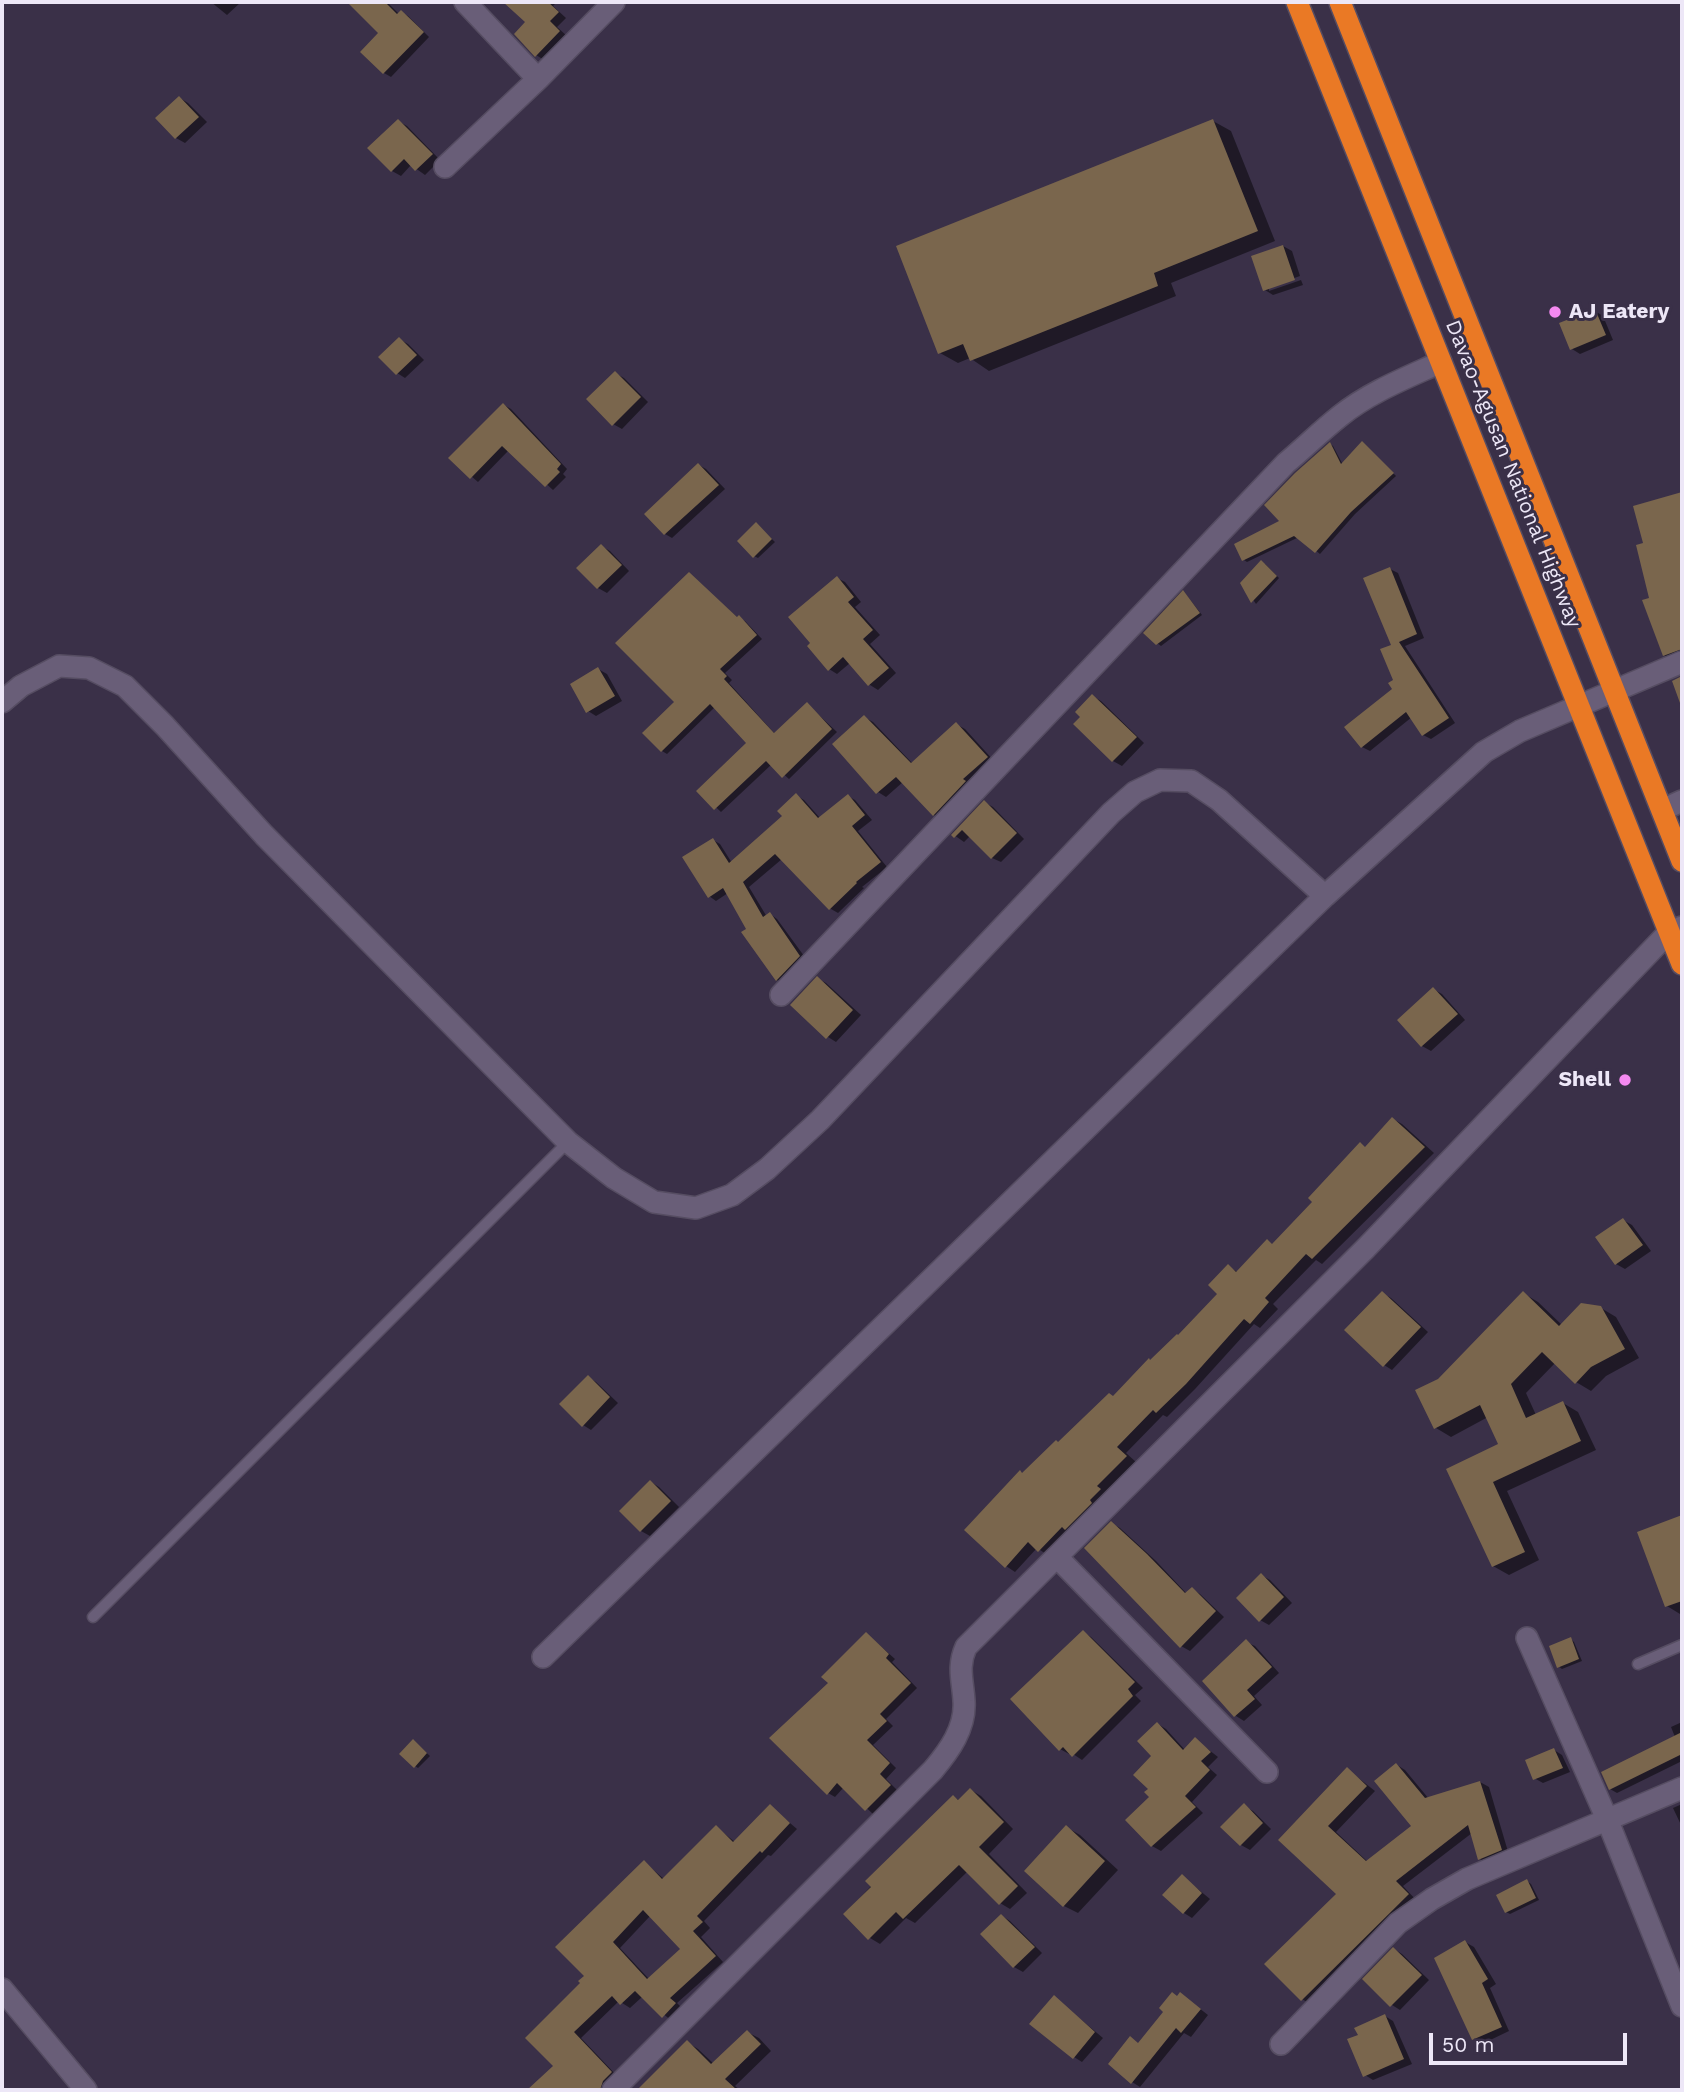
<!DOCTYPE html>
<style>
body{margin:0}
#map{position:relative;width:1684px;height:2092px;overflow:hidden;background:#3a3048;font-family:"Work Sans",sans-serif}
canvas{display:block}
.frame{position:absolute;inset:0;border:4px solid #ede7f7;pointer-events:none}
.scale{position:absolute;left:1429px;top:2033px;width:198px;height:32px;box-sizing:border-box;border:4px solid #ede7f7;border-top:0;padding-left:9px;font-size:21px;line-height:24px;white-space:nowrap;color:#ede7f7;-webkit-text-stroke:5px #3a3048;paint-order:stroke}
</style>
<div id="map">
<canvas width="1684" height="2092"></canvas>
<div class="frame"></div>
<div class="scale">50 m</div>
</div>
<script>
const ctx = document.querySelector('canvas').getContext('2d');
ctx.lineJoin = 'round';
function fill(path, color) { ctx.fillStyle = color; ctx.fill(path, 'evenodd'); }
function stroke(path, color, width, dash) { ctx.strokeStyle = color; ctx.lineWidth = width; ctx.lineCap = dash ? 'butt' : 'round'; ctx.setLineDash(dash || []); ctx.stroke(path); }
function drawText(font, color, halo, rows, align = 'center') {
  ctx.font = font + ' "Work Sans",sans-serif'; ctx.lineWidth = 6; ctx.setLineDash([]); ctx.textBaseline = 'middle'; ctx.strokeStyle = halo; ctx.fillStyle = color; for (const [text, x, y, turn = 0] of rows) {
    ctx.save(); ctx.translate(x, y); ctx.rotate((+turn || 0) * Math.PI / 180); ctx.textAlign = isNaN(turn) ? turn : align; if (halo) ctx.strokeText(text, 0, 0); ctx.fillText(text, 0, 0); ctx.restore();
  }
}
fill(new Path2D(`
 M 211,2 L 241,2 L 227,15 Z
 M 355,2 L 387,2 L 399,14 L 401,12 L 408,16 L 429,37 L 391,77 L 384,73 L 381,33 Z
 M 506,2 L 557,2 L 553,6 L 566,18 L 557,27 L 567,36 L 544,60 L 536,55 L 527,22 Z
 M 180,98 L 188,103 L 207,122 L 185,143 L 176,138 Z
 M 398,121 L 407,126 L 440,160 L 425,175 L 411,165 L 401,176 L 392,171 Z
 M 1213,121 L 1231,131 L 1275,241 L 1171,283 L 1176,296 L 989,371 L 970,358 L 958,363 L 940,353 Z
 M 1283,246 L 1292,251 L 1300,276 L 1269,287 L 1269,291 L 1301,280 L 1303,285 L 1273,295 L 1265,290 Z
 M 1595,311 L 1603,316 L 1613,340 L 1580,354 L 1572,349 Z
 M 399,339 L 408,344 L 424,360 L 405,378 L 397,373 Z
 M 615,373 L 624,378 L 648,402 L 622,429 L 613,424 Z
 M 504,405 L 511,409 L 567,469 L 563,474 L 566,477 L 553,490 L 509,450 L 478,482 L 450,458 Z
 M 1363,443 L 1396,476 L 1355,514 L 1320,554 L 1299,537 L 1247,562 L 1244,560 L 1282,521 L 1330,444 L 1333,446 L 1343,465 Z
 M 699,465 L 706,469 L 725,489 L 672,538 L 665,534 Z
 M 1682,494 L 1682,657 L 1673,660 L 1664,655 L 1651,599 L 1645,544 L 1635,507 Z
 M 756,524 L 775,542 L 758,558 L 754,556 Z
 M 601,546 L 610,551 L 629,571 L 607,593 L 598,588 L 579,568 Z
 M 1265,564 L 1279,578 L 1256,604 L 1242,583 Z
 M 1390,569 L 1398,573 L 1424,638 L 1405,646 L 1455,723 L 1431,739 L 1423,735 L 1412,717 L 1370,751 L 1362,747 L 1347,727 L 1394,690 Z
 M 689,574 L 738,618 L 745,621 L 762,639 L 725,673 L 732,680 L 729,683 L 775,734 L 807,704 L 837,732 L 789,779 L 772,764 L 721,812 L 699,791 L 748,744 L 715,707 L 667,754 L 662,751 L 676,702 Z
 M 837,578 L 845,582 L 861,602 L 855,607 L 880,635 L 870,644 L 896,673 L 878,690 L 870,685 L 850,663 L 837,674 L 829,669 Z
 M 1184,592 L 1202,615 L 1161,646 L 1157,643 Z
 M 598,669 L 607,674 L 622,701 L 596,716 L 588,711 Z
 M 1092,696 L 1101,701 L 1144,743 L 1122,766 L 1113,761 L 1082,717 Z
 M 864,717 L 873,722 L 913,764 L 956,724 L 965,729 L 995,762 L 942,820 L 934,815 L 903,782 L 886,797 L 878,792 Z
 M 797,796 L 804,800 L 820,818 L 848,796 L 855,800 L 872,820 L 858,831 L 887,867 L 862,887 L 864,888 L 838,913 L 831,909 L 782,859 L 749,887 L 767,917 L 770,914 L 777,919 L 807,960 L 784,984 L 777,980 L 744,933 L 748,929 L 728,893 L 716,901 L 709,896 L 713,840 L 720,844 L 732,863 L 784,817 Z
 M 984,802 L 993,807 L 1024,839 L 1001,862 L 992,858 L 970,836 L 964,842 L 954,835 Z
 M 817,978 L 826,983 L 861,1015 L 836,1042 L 828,1037 L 792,1005 Z
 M 1433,989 L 1442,994 L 1465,1020 L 1431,1051 L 1422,1046 L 1399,1020 Z
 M 1393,1119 L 1402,1124 L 1434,1153 L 1322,1264 L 1316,1260 L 1273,1304 L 1278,1309 L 1260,1328 L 1254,1324 L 1195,1389 L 1167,1417 L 1163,1415 L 1126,1453 L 1136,1462 L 1106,1492 L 1109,1495 L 1049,1556 L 1037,1548 L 1015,1572 L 1006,1566 L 1023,1474 L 1114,1398 L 1179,1337 L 1220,1294 L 1228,1267 L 1238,1272 L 1273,1245 Z
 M 1623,1220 L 1632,1225 L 1651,1251 L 1625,1269 L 1616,1264 Z
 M 1382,1293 L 1391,1298 L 1428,1332 L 1392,1370 L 1384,1365 Z
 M 1523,1293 L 1538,1302 L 1562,1325 L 1601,1308 L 1616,1317 L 1639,1358 L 1606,1376 L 1591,1391 L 1576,1382 L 1556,1362 L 1526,1393 L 1536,1415 L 1563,1403 L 1578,1412 L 1596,1450 L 1507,1491 L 1539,1560 L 1509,1575 L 1493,1566 L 1449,1469 L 1501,1445 L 1488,1417 L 1451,1437 L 1436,1428 L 1439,1380 Z
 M 588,1377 L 596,1382 L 618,1403 L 591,1430 L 583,1425 Z
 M 651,1482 L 659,1487 L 679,1507 L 650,1536 L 641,1531 Z
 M 1682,1517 L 1682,1613 L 1680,1614 L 1667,1606 L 1640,1533 Z
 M 1111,1523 L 1120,1528 L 1156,1561 L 1187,1594 L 1192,1589 L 1200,1594 L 1224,1617 L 1190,1651 L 1181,1646 Z
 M 1261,1575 L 1270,1580 L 1292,1603 L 1269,1625 L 1260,1620 Z
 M 1083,1632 L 1091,1637 L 1143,1688 L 1135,1695 L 1141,1701 L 1082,1760 L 1070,1752 L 1069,1754 L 1060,1749 Z
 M 867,1634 L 895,1659 L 892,1662 L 917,1688 L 886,1719 L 893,1726 L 873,1745 L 896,1768 L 886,1779 L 897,1790 L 873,1814 L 844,1787 L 835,1797 L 828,1793 L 830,1683 Z
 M 1571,1639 L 1574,1642 L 1582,1661 L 1562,1669 L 1558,1666 Z
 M 1246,1642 L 1255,1646 L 1279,1673 L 1254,1696 L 1262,1705 L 1244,1721 L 1236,1716 Z
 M 1682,1722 L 1682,1761 L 1617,1793 L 1610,1789 L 1675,1737 L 1671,1727 Z
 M 1158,1724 L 1166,1729 L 1185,1750 L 1195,1739 L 1218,1757 L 1208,1767 L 1217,1775 L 1192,1802 L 1203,1813 L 1161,1851 L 1152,1846 L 1127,1820 L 1151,1797 Z
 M 417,1744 L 430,1756 L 418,1768 L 415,1766 Z
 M 1554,1750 L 1562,1755 L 1570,1772 L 1543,1783 L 1534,1778 Z
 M 1397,1765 L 1405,1770 L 1429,1799 L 1480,1782 L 1489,1787 L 1509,1855 L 1488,1864 L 1480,1859 L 1472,1833 L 1403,1886 L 1416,1900 L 1310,2004 L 1302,1999 L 1339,1894 L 1281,1839 L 1347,1769 L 1375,1791 L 1336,1832 L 1368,1862 L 1413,1827 Z
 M 971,1790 L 981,1796 L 1013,1829 L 989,1854 L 1027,1893 L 1010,1909 L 1000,1903 L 968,1871 L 915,1923 L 906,1918 L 880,1944 L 870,1938 L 845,1914 L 954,1797 L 960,1801 Z
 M 1682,1804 L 1682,1827 L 1673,1808 Z
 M 770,1806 L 797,1829 L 771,1856 L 768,1855 L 704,1921 L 710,1928 L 701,1937 L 723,1962 L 677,2003 L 683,2009 L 672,2021 L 642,1997 L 630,2008 L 619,2001 L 581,2038 L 619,2078 L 607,2090 L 532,2090 L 531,2089 L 555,2066 L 582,1983 L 644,1862 L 664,1879 L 716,1827 L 735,1842 ZM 651,1915 L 682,1949 L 649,1979 L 620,1948 Z
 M 1244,1806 L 1253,1811 L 1271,1829 L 1250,1850 L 1241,1845 Z
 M 1066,1827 L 1080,1835 L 1118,1870 L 1078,1913 L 1064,1906 L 1026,1871 Z
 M 1182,1876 L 1210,1899 L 1192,1918 L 1184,1913 Z
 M 1527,1881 L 1531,1884 L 1539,1900 L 1510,1914 L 1506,1912 Z
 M 1002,1916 L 1010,1921 L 1042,1953 L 1023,1972 L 1014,1967 L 982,1934 Z
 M 1465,1942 L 1474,1947 L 1496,1984 L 1490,1988 L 1509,2031 L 1482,2044 L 1473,2039 Z
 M 1394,1949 L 1402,1954 L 1429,1980 L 1400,2010 L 1392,2005 Z
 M 1181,1994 L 1208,2015 L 1191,2037 L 1184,2033 L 1140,2087 L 1132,2082 L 1140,2044 Z
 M 1054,1997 L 1103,2038 L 1082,2062 L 1074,2057 Z
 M 1385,2016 L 1393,2021 L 1412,2064 L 1373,2080 L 1365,2075 L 1360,2036 Z
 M 747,2032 L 759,2038 L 771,2051 L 735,2086 L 740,2090 L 639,2090 L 687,2042 L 698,2049 L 714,2064 Z`), '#0007');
fill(new Path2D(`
 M 347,2 L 385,2 L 397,14 L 401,10 L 424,32 L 383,74 L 360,52 L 378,33 Z
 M 503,2 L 548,2 L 559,12 L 550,21 L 560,31 L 535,57 L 514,34 L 525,22 Z
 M 179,96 L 199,117 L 175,139 L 155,118 Z
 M 398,119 L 433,154 L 415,171 L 404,159 L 391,172 L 367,148 Z
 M 1213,119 L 1258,231 L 1154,273 L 1158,286 L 970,361 L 963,344 L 938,354 L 896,246 Z
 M 1283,245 L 1295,280 L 1263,291 L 1251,256 Z
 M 1595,309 L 1606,335 L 1570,350 L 1559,323 Z
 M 399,337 L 417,355 L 396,375 L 378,357 Z
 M 615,371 L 641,397 L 612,426 L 586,399 Z
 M 503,403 L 561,464 L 557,469 L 560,472 L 545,487 L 502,446 L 470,479 L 448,458 Z
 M 1362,441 L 1394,473 L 1351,512 L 1315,553 L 1294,536 L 1242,561 L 1234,544 L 1279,521 L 1264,505 L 1295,473 L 1330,442 L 1341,464 Z
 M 698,463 L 719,485 L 664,535 L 644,514 Z
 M 1682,492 L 1682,649 L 1663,656 L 1642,600 L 1649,598 L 1636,545 L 1643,543 L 1633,506 Z
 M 756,522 L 772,539 L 753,558 L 737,541 Z
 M 601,544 L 622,565 L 597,589 L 576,568 Z
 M 1261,560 L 1277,576 L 1251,603 L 1240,583 Z
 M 1390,567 L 1417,634 L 1399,642 L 1449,718 L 1422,736 L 1406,712 L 1361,748 L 1344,727 L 1392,689 L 1388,683 L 1393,680 L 1380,649 L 1391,645 L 1363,578 Z
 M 689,572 L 737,617 L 739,615 L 757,635 L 720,669 L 727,676 L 724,679 L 774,733 L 807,702 L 832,729 L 782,778 L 766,761 L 714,810 L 696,791 L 746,743 L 710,704 L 661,752 L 642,733 L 674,702 L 615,643 Z
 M 837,576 L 854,597 L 848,602 L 873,630 L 863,639 L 889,668 L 868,686 L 843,657 L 828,671 L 807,646 L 810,643 L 788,617 Z
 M 1183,590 L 1200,613 L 1156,645 L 1143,633 Z
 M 598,667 L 615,696 L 586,713 L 570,684 Z
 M 1682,676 L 1682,702 L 1680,703 L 1672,681 Z
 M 1092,694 L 1137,737 L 1112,762 L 1073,724 L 1080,717 L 1075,712 Z
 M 864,715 L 911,763 L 956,722 L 988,757 L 963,779 L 966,781 L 933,816 L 896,777 L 876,794 L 832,744 Z
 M 796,793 L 818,818 L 848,794 L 865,815 L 852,826 L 881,862 L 856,882 L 857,883 L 829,910 L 775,854 L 743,882 L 763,917 L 770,912 L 800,956 L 776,981 L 741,932 L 746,929 L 723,888 L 708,898 L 682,857 L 713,838 L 729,863 L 782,816 L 777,811 Z
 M 984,800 L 1017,833 L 991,859 L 962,830 L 954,838 L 951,835 Z
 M 817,976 L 853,1010 L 826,1039 L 790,1005 Z
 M 1433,987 L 1458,1014 L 1421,1047 L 1397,1020 Z
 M 1392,1117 L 1425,1147 L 1312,1259 L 1306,1254 L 1265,1298 L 1269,1302 L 1250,1324 L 1244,1319 L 1186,1384 L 1156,1413 L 1153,1410 L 1117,1447 L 1127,1456 L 1097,1486 L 1101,1489 L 1090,1500 L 1092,1503 L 1065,1530 L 1062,1527 L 1038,1552 L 1028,1542 L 1005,1568 L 964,1530 L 1020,1470 L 1022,1473 L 1056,1440 L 1058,1442 L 1109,1393 L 1113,1396 L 1149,1358 L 1150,1360 L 1177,1334 L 1178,1335 L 1217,1294 L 1208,1285 L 1228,1264 L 1236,1272 L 1267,1239 L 1272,1244 L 1312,1202 L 1308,1198 L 1360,1142 L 1365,1147 Z
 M 1623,1218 L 1643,1245 L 1615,1265 L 1595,1237 Z
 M 1382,1291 L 1421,1327 L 1383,1367 L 1344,1330 Z
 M 1523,1291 L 1559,1326 L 1581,1303 L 1601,1306 L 1625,1349 L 1591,1367 L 1575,1384 L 1542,1352 L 1511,1384 L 1526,1418 L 1563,1401 L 1581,1441 L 1493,1482 L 1525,1552 L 1492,1567 L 1446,1469 L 1498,1444 L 1480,1405 L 1434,1429 L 1415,1390 L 1438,1379 Z
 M 588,1375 L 610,1397 L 582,1427 L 559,1404 Z
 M 650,1480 L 671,1501 L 640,1532 L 619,1511 Z
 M 1682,1515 L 1682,1601 L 1665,1607 L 1637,1532 Z
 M 1111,1521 L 1147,1554 L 1185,1593 L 1192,1587 L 1216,1611 L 1180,1648 L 1084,1548 Z
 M 1261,1573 L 1284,1597 L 1259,1622 L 1236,1598 Z
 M 1083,1630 L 1135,1682 L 1128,1689 L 1133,1696 L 1072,1757 L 1063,1747 L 1059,1751 L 1010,1699 Z
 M 866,1632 L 889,1654 L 886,1658 L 911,1683 L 880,1714 L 887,1721 L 867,1740 L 890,1763 L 880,1774 L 891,1785 L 865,1811 L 837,1783 L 827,1795 L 769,1738 L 828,1683 L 821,1677 Z
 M 1571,1637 L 1579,1659 L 1557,1668 L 1549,1646 Z
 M 1246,1639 L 1272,1667 L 1247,1690 L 1255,1699 L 1234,1717 L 1202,1681 Z
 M 1157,1722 L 1183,1750 L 1195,1737 L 1211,1752 L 1201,1761 L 1210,1770 L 1185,1796 L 1196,1807 L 1151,1847 L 1125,1820 L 1149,1797 L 1144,1792 L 1148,1789 L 1133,1775 L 1151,1756 L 1137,1741 Z
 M 1682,1732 L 1682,1754 L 1609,1790 L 1601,1772 Z
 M 413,1739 L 427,1753 L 414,1768 L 399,1754 Z
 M 1554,1748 L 1563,1768 L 1533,1780 L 1525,1760 Z
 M 1396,1763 L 1425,1798 L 1480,1781 L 1502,1850 L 1478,1860 L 1468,1825 L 1396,1881 L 1409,1894 L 1301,2001 L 1264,1964 L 1336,1894 L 1278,1840 L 1347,1767 L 1367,1786 L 1328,1826 L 1366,1861 L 1411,1826 L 1374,1781 Z
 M 970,1788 L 1004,1822 L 979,1847 L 1018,1886 L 999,1905 L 959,1865 L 903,1919 L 896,1912 L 868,1940 L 843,1914 L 871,1887 L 865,1881 L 953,1795 L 958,1800 Z
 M 1244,1803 L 1263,1823 L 1240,1846 L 1220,1827 Z
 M 770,1804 L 790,1823 L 762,1853 L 760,1851 L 697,1916 L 703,1922 L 693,1931 L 716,1956 L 670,1998 L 676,2003 L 662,2018 L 635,1991 L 620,2005 L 612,1996 L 574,2032 L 612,2072 L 603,2081 L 600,2090 L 527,2090 L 553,2066 L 525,2038 L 580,1983 L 578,1981 L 584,1976 L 555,1947 L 644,1860 L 662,1879 L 716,1825 L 733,1842 ZM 643,1910 L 680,1949 L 647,1979 L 613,1942 Z
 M 1066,1825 L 1105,1861 L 1063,1907 L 1024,1871 Z
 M 1182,1874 L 1202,1893 L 1183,1914 L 1162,1895 Z
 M 1527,1879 L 1536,1898 L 1505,1913 L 1496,1895 Z
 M 1001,1914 L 1035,1947 L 1013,1968 L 980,1934 Z
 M 1465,1940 L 1488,1979 L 1482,1983 L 1502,2027 L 1472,2040 L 1434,1958 Z
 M 1393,1947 L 1422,1975 L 1390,2007 L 1362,1979 Z
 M 1172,1992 L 1177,1996 L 1180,1992 L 1201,2009 L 1181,2033 L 1176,2028 L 1131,2084 L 1108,2064 L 1130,2036 L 1138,2043 L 1163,2012 L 1159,2008 Z
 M 1054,1995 L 1095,2032 L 1073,2059 L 1029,2024 Z
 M 1385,2014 L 1404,2059 L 1363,2077 L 1347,2039 L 1358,2035 L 1354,2028 Z
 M 747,2030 L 761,2044 L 725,2079 L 737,2090 L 637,2090 L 687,2040 L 711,2064 Z`), '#7a664d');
const lane = new Path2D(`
 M 93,1617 L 568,1142
 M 1638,1664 L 1682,1645`);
const street = new Path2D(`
 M 465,2 L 538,79
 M 445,167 L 538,79 L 614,2
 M 2,702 L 21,686 L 59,666 L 89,668 L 125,686 L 165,726 L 264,835 L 568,1142 L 614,1178 L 654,1202 L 696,1208 L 732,1195 L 767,1169 L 820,1120 L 1111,813 L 1135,792 L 1160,780 L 1191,781 L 1219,800 L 1325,896
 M 1662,810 L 1682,801
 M 781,995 L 1286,463 C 1304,448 1321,431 1340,416 C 1370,392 1406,378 1441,362
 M 1057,1557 L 1267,1772
 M 1527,1638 L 1607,1819 L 1682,2006
 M 543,1657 L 1325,896 L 1484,752 L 1520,731 L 1682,662
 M 2,1989 L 86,2090
 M 1281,2044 L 1398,1923 L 1432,1899 L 1467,1879 L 1682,1788
 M 613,2090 L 933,1770 C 949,1751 966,1728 964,1701 C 963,1681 957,1667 966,1647 L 1366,1248 L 1669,932 L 1682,927`);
const highway = new Path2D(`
 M 1297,2 L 1682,964
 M 1340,2 L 1682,861`);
stroke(lane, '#564d62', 13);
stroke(street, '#564d62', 24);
stroke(highway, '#564d62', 24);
stroke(lane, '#695e78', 10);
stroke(street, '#695e78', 21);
stroke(highway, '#ea7925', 21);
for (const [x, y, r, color] of [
 [1555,312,7,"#f489f0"],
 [1625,1080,7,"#f489f0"]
]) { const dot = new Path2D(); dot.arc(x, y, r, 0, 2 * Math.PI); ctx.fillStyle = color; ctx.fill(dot); stroke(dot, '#3a3048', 2.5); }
drawText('bold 21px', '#ede7f7', '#3a3048', [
 ["AJ Eatery",1569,312],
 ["Shell",1611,1080,"right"]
], 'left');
drawText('21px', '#ede7f7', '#3a3048', [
 ["Davao-Agusan National Highway",1513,474,68]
]);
</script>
